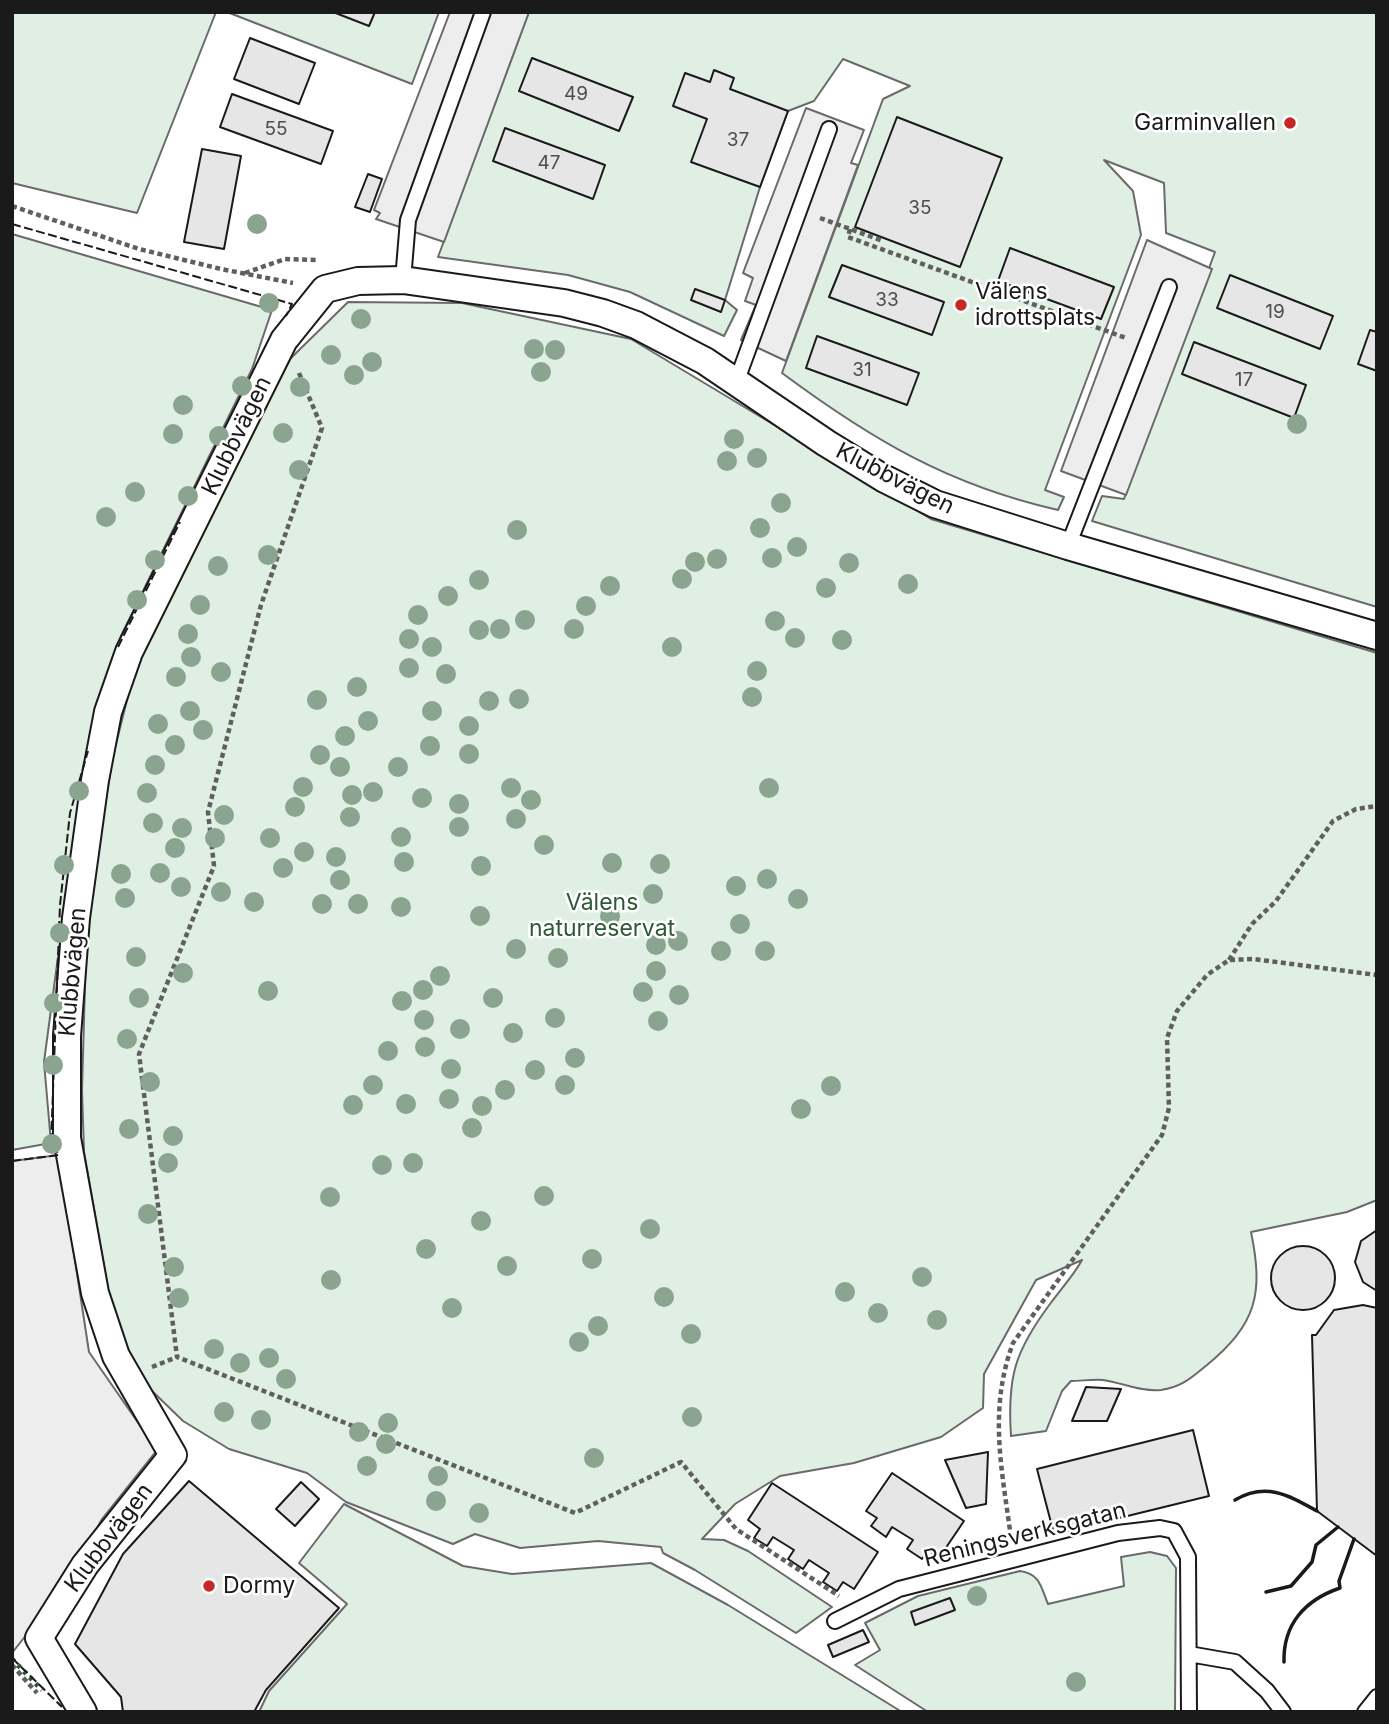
<!DOCTYPE html>
<meta charset="utf-8">
<style>
body{margin:0}
#map{position:relative;width:1389px;height:1724px;overflow:hidden;background:#fff;font-family:Inter,sans-serif}
canvas{display:block}
.frame{position:absolute;inset:0;border:14px solid #1a1a1a;pointer-events:none}
</style>
<div id="map">
<canvas width="1389" height="1724"></canvas>
<div class="frame"></div>
</div>
<script>
const ctx = document.querySelector('canvas').getContext('2d');
ctx.lineJoin = 'round';
function fill(path, color) { ctx.fillStyle = color; ctx.fill(path, 'evenodd'); }
function stroke(path, color, width, dash) { ctx.strokeStyle = color; ctx.lineWidth = width; ctx.lineCap = dash ? 'butt' : 'round'; ctx.setLineDash(dash || []); ctx.stroke(path); }
function drawText(font, color, halo, rows, align = 'center') {
  ctx.font = font + ' Inter,sans-serif'; ctx.lineWidth = 5; ctx.setLineDash([]); ctx.textBaseline = 'middle'; ctx.strokeStyle = halo; ctx.fillStyle = color; for (const [text, x, y, turn = 0] of rows) {
    ctx.save(); ctx.translate(x, y); ctx.rotate((+turn || 0) * Math.PI / 180); ctx.textAlign = isNaN(turn) ? turn : align; if (halo) ctx.strokeText(text, 0, 0); ctx.fillText(text, 0, 0); ctx.restore();
  }
}
const green = new Path2D(`
 M 12,12 L 216,12 L 137,213 L 12,183 Z
 M 227,12 L 439,12 L 412,84 Z
 M 529,12 L 1377,12 L 1377,607 L 1092,521 L 1102,496 L 1124,499 L 1215,252 L 1166,233 L 1164,183 L 1104,160 L 1133,191 L 1141,235 L 1045,490 L 1064,497 L 1058,510 C 948,485 871,439 782,373 L 883,99 L 910,86 L 843,59 L 814,101 L 788,111 L 760,187 L 725,300 L 737,310 L 724,336 L 630,292 L 568,275 L 438,257 Z
 M 12,234 L 272,310 L 252,369 L 121,636 L 100,698 L 82,777 L 44,1062 L 51,1143 L 12,1150 Z
 M 348,302 L 462,303 L 631,339 L 931,519 L 1377,653 L 1377,1200 L 1347,1212 L 1251,1232 C 1264,1295 1256,1324 1207,1365 C 1191,1378 1182,1387 1161,1390 C 1141,1392 1123,1383 1103,1380 C 1093,1379 1081,1381 1071,1381 L 1062,1391 L 1046,1431 L 1011,1436 C 1007,1377 1015,1351 1050,1304 C 1060,1290 1074,1275 1082,1260 L 1036,1280 L 984,1374 L 983,1408 L 941,1437 L 854,1463 L 780,1476 L 735,1504 L 702,1539 L 724,1540 L 748,1551 L 832,1607 L 796,1633 L 695,1570 L 663,1553 L 661,1547 L 598,1541 L 520,1548 L 475,1534 L 453,1544 L 346,1502 L 307,1473 L 229,1449 L 183,1421 L 147,1386 L 114,1323 L 84,1152 L 82,1090 L 87,914 L 113,756 L 137,660 L 290,359 Z
 M 344,1504 L 463,1566 L 512,1574 L 651,1563 L 728,1605 L 902,1712 L 259,1712 L 269,1691 L 347,1604 L 299,1563 Z
 M 1150,1552 L 1167,1556 L 1176,1568 L 1175,1712 L 928,1712 L 855,1665 L 880,1650 L 865,1623 L 918,1596 L 1020,1571 C 1041,1574 1041,1588 1048,1604 L 1124,1586 L 1121,1557 Z`);
fill(green, '#e0efe3');
stroke(green, '#6a6a6a', 2);
const parking = new Path2D(`
 M 450,12 L 529,12 L 444,242 L 376,219 L 380,213 L 374,210 Z
 M 806,108 L 864,130 L 851,163 L 858,165 L 786,361 L 741,340 L 756,305 L 745,301 L 753,278 L 743,273 Z
 M 1147,240 L 1212,269 L 1126,495 L 1061,471 Z
 M 59,1155 L 89,1352 L 157,1450 L 102,1519 L 64,1587 L 12,1653 L 12,1161 Z`);
fill(parking, '#ededed');
stroke(parking, '#6a6a6a', 2);
const building = new Path2D(`
 M 333,12 L 375,12 L 369,26 Z
 M 250,38 L 315,63 L 299,104 L 234,79 Z
 M 532,58 L 633,97 L 619,131 L 519,91 Z
 M 714,70 L 734,78 L 730,89 L 788,111 L 760,187 L 691,162 L 707,119 L 673,106 L 685,73 L 710,82 Z
 M 232,94 L 333,131 L 321,164 L 220,127 Z
 M 897,117 L 1002,158 L 960,267 L 855,227 Z
 M 505,128 L 605,165 L 593,199 L 493,161 Z
 M 202,149 L 241,156 L 224,249 L 184,242 Z
 M 368,174 L 382,179 L 370,212 L 355,207 Z
 M 1010,248 L 1114,287 L 1101,319 L 998,281 Z
 M 842,265 L 944,302 L 932,335 L 829,297 Z
 M 1230,275 L 1333,316 L 1320,349 L 1217,308 Z
 M 695,289 L 725,300 L 721,312 L 691,300 Z
 M 1370,330 L 1377,332 L 1377,371 L 1358,364 Z
 M 817,336 L 919,373 L 907,405 L 806,368 Z
 M 1194,342 L 1306,385 L 1294,418 L 1182,374 Z
 M 1377,1230 L 1377,1291 L 1363,1282 L 1355,1262 L 1361,1241 Z
 M1271 1278a32 32 0 1 1 64 0a32 32 0 1 1-64 0Z
 M 1363,1305 L 1377,1308 L 1377,1556 L 1317,1511 L 1312,1335 L 1316,1335 L 1334,1310 Z
 M 1086,1387 L 1121,1389 L 1107,1421 L 1072,1421 Z
 M 1193,1430 L 1209,1496 L 1054,1534 L 1037,1469 Z
 M 988,1452 L 986,1504 L 966,1508 L 945,1460 Z
 M 892,1473 L 964,1521 L 939,1558 L 928,1550 L 922,1559 L 907,1549 L 913,1540 L 892,1527 L 886,1537 L 871,1526 L 877,1518 L 866,1511 Z
 M 189,1481 L 339,1608 L 266,1690 L 254,1712 L 123,1712 L 121,1697 L 75,1644 L 123,1554 Z
 M 301,1482 L 319,1499 L 295,1526 L 276,1509 Z
 M 772,1483 L 878,1552 L 854,1589 L 843,1582 L 837,1591 L 823,1582 L 829,1573 L 809,1560 L 803,1569 L 788,1559 L 794,1550 L 773,1537 L 767,1546 L 754,1538 L 760,1529 L 748,1520 Z
 M 950,1598 L 955,1610 L 915,1625 L 911,1612 Z
 M 863,1630 L 869,1642 L 833,1657 L 828,1645 Z`);
fill(building, '#e6e6e6');
stroke(building, '#1a1a1a', 2);
const service = new Path2D(`
 M 403,280 L 408,220 L 483,12
 M 737,380 L 829,129
 M 1068,546 L 1169,287
 M 835,1621 L 899,1589 L 1118,1533 L 1160,1528 L 1174,1531 L 1188,1557 L 1189,1712
 M 1189,1654 L 1235,1662 L 1267,1691 L 1283,1712
 M 1365,1712 L 1377,1697`);
const minor = new Path2D(`
 M 83,1712 L 39,1638 L 85,1565 L 173,1455 L 116,1356 L 95,1293 L 67,1138 L 67,1036 L 76,918 L 95,780 L 108,712 L 129,652 L 284,340 L 325,289 L 358,281 L 403,280 L 564,303 L 603,313 L 636,325 L 705,361 L 826,443 L 883,478 L 935,504 L 1068,546 L 1377,636`);
stroke(service, '#1a1a1a', 18);
stroke(minor, '#1a1a1a', 30);
stroke(new Path2D(`
 M 12,206 L 139,249 L 221,269 L 293,283
 M 820,218 L 883,241
 M 850,229 L 848,237 L 1126,338
 M 245,273 L 285,259 L 319,260
 M 299,373 L 322,428 L 261,605 L 208,812 L 214,866 L 139,1054 L 177,1357 L 575,1513 L 681,1462 L 736,1529 L 839,1596
 M 1229,960 L 1252,924 L 1276,901 L 1333,821 L 1356,809 L 1377,806
 M 152,1367 L 177,1357
 M 1011,1538 C 1002,1469 988,1411 1013,1343 L 1162,1135 L 1169,1108 L 1167,1038 L 1177,1011 L 1207,975 L 1229,960 L 1253,959 L 1377,975
 M 12,1665 L 37,1693`), '#5f5f5f', 4.5, [5, 3.5]);
stroke(service, '#fff', 14);
stroke(minor, '#fff', 26);
stroke(new Path2D(`
 M 12,1659 L 42,1690`), '#2b5a34', 5, [3.5, 5]);
stroke(new Path2D(`
 M 12,224 L 292,304 L 286,316
 M 118,647 L 180,522
 M 12,1161 L 59,1155 L 51,1143 L 60,905 L 70,813 L 88,751
 M 12,1658 L 62,1707`), '#1a1a1a', 2, [9, 3.5]);
stroke(new Path2D(`
 M 1235,1500 C 1266,1482 1288,1495 1317,1511
 M 1266,1592 L 1291,1586 L 1312,1562 L 1316,1545 L 1338,1527
 M 1284,1662 C 1283,1624 1305,1600 1340,1588 L 1339,1581 L 1354,1539`), '#1a1a1a', 3.5);
ctx.fillStyle = '#8aa48f';
for (const [x, y] of [
 [257,224],
 [269,303],
 [361,319],
 [534,349],
 [555,350],
 [331,355],
 [372,362],
 [541,372],
 [354,375],
 [242,386],
 [300,387],
 [183,405],
 [1297,424],
 [283,433],
 [173,434],
 [219,436],
 [734,439],
 [757,458],
 [727,461],
 [299,470],
 [135,492],
 [188,496],
 [781,503],
 [106,517],
 [760,528],
 [517,530],
 [797,547],
 [268,555],
 [772,558],
 [717,559],
 [155,560],
 [695,562],
 [849,563],
 [218,566],
 [682,579],
 [479,580],
 [908,584],
 [610,586],
 [826,588],
 [448,596],
 [137,600],
 [200,605],
 [586,606],
 [418,615],
 [525,620],
 [775,621],
 [500,629],
 [574,629],
 [479,630],
 [188,634],
 [795,638],
 [409,639],
 [842,640],
 [432,647],
 [672,647],
 [191,657],
 [409,668],
 [757,671],
 [221,672],
 [446,674],
 [176,677],
 [357,687],
 [752,697],
 [519,699],
 [317,700],
 [489,701],
 [190,711],
 [432,711],
 [368,721],
 [158,724],
 [469,726],
 [203,730],
 [345,736],
 [175,745],
 [430,746],
 [469,754],
 [320,755],
 [155,765],
 [340,767],
 [398,767],
 [303,787],
 [511,788],
 [769,788],
 [79,791],
 [373,792],
 [147,793],
 [352,795],
 [422,798],
 [531,800],
 [459,804],
 [295,807],
 [224,815],
 [350,817],
 [516,819],
 [153,823],
 [459,827],
 [182,828],
 [401,837],
 [215,838],
 [270,838],
 [544,845],
 [175,848],
 [304,852],
 [336,857],
 [404,862],
 [612,863],
 [660,864],
 [64,865],
 [481,866],
 [283,868],
 [160,873],
 [121,874],
 [767,879],
 [340,880],
 [736,886],
 [181,887],
 [221,892],
 [653,894],
 [125,898],
 [798,899],
 [254,902],
 [322,904],
 [358,904],
 [401,907],
 [480,916],
 [610,916],
 [740,924],
 [60,933],
 [678,941],
 [656,945],
 [516,949],
 [721,951],
 [765,951],
 [136,957],
 [558,958],
 [656,971],
 [183,973],
 [440,976],
 [423,990],
 [268,991],
 [643,992],
 [679,995],
 [139,998],
 [493,998],
 [402,1001],
 [54,1003],
 [555,1018],
 [424,1020],
 [658,1021],
 [460,1029],
 [513,1033],
 [127,1039],
 [425,1047],
 [388,1051],
 [575,1058],
 [53,1065],
 [451,1069],
 [535,1070],
 [150,1082],
 [373,1085],
 [565,1085],
 [831,1086],
 [505,1090],
 [449,1099],
 [406,1104],
 [353,1105],
 [482,1106],
 [801,1109],
 [472,1128],
 [129,1129],
 [173,1136],
 [52,1144],
 [168,1163],
 [413,1163],
 [382,1165],
 [544,1196],
 [330,1197],
 [148,1214],
 [481,1221],
 [650,1229],
 [426,1249],
 [592,1259],
 [507,1266],
 [174,1267],
 [922,1277],
 [331,1280],
 [845,1292],
 [664,1297],
 [179,1298],
 [452,1308],
 [878,1313],
 [937,1320],
 [598,1326],
 [691,1334],
 [579,1342],
 [214,1349],
 [269,1358],
 [240,1363],
 [286,1379],
 [224,1412],
 [692,1417],
 [261,1420],
 [388,1423],
 [359,1432],
 [386,1444],
 [594,1458],
 [367,1466],
 [438,1476],
 [436,1501],
 [479,1513],
 [977,1596],
 [1076,1682]
]) { ctx.beginPath(); ctx.arc(x, y, 10, 0, 2 * Math.PI); ctx.fill(); }
for (const [x, y, r, color] of [
 [1290,123,7,"#c62828"],
 [961,305,7,"#c62828"],
 [209,1586,7,"#c62828"]
]) { const dot = new Path2D(); dot.arc(x, y, r, 0, 2 * Math.PI); ctx.fillStyle = color; ctx.fill(dot); stroke(dot, '#fff', 2.5); }
drawText('19px', '#4d4d4d', null, [
 ["49",576,94],
 ["55",276,129],
 ["37",738,140],
 ["47",549,163],
 ["35",920,208],
 ["33",887,300],
 ["19",1275,312],
 ["31",862,370],
 ["17",1244,380]
]);
drawText('23px', '#1a1a1a', '#fff', [
 ["Garminvallen",1276,123,"right"],
 ["Välens",975,292],
 ["idrottsplats",975,318],
 ["Dormy",223,1586]
], 'left');
drawText('23px', '#1a1a1a', '#fff', [
 ["Klubbvägen",237,436,-64],
 ["Klubbvägen",895,479,27],
 ["Klubbvägen",73,972,-85],
 ["Reningsverksgatan",1025,1535,-14],
 ["Klubbvägen",109,1538,-53]
]);
drawText('23px', '#2b5a34', '#fff', [
 ["Välens",602,903],
 ["naturreservat",602,929]
]);
</script>
